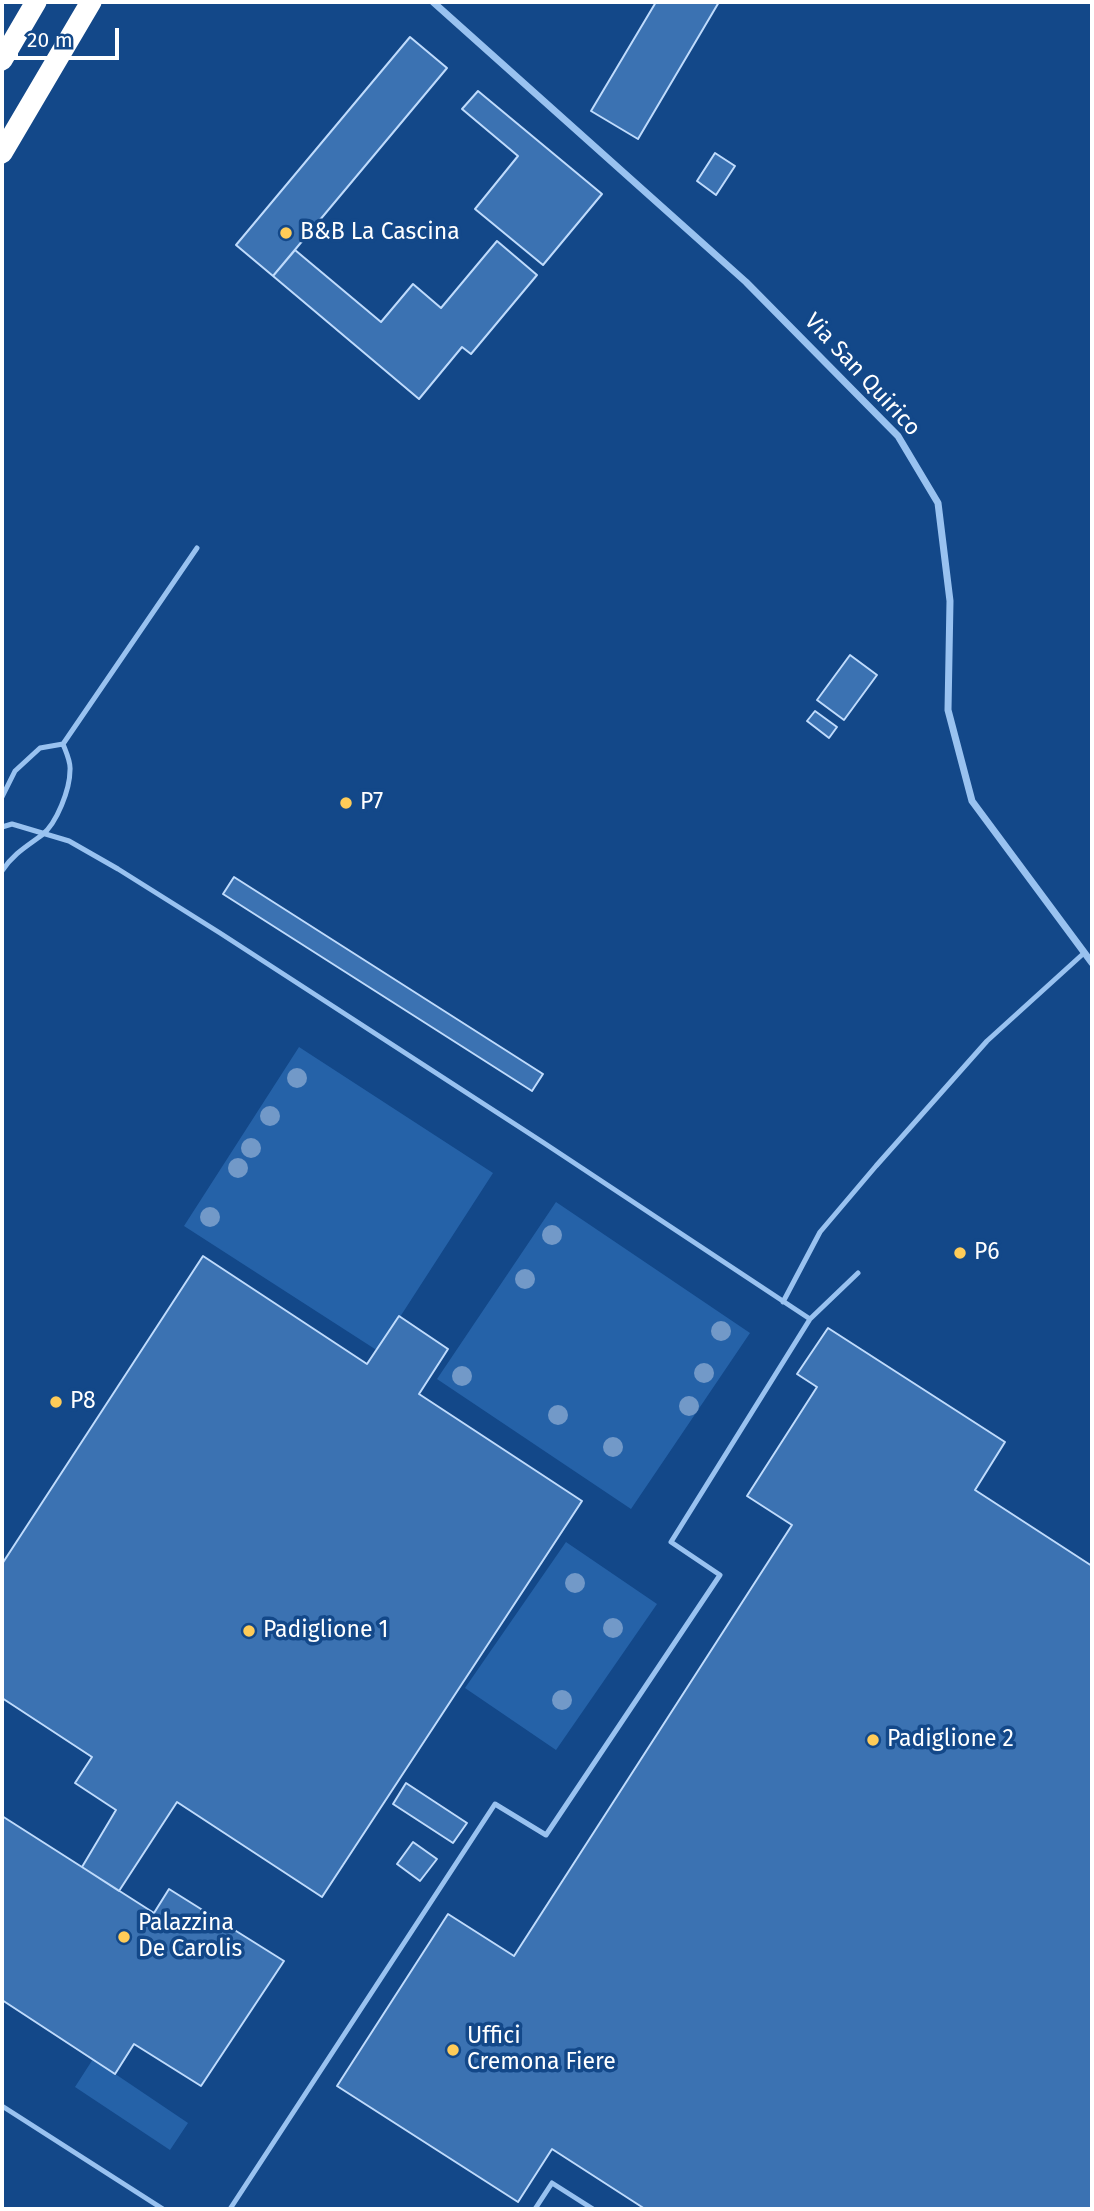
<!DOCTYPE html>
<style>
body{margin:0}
#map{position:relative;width:1094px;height:2211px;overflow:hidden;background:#134889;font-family:"Fira Sans",sans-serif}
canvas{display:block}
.frame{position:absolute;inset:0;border:4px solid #fff;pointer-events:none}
.scale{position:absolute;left:14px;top:28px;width:105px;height:32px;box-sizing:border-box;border:4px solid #fff;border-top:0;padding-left:9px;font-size:21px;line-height:24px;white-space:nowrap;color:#fff;-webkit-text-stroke:5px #134889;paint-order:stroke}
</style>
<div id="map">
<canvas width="1094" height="2211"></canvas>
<div class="frame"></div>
<div class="scale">20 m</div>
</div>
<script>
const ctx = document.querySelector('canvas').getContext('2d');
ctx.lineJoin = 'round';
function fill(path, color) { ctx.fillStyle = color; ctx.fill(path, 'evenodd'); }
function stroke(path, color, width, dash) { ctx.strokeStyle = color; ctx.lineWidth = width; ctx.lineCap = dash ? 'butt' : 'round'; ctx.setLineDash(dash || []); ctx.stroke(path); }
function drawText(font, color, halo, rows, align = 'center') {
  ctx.font = font + ' "Fira Sans",sans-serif'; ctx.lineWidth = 7; ctx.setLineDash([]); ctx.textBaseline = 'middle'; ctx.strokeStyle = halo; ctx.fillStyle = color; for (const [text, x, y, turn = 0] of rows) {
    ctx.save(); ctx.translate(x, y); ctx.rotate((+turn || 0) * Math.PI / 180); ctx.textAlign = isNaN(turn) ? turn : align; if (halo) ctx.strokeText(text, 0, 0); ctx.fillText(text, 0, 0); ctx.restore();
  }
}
fill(new Path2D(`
 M 299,1047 L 493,1173 L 378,1351 L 184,1226 Z
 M 556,1202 L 750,1333 L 631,1509 L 437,1379 Z
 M 566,1542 L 657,1604 L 556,1750 L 465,1688 Z
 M 93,2059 L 188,2123 L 170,2150 L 75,2087 Z`), '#2562a8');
const building = new Path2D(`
 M 656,2 L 719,2 L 638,139 L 591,111 Z
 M 410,37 L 447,68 L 273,276 L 236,245 Z
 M 478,91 L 602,194 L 543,265 L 475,209 L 518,156 L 462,109 Z
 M 715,153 L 735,166 L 716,195 L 697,181 Z
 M 497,241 L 537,275 L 471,354 L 462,347 L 419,399 L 273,276 L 295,250 L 381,322 L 413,284 L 441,308 Z
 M 850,655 L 877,675 L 844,720 L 817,700 Z
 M 815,711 L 837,727 L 829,738 L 807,721 Z
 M 234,877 L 543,1074 L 532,1091 L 223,894 Z
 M 203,1256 L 367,1364 L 399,1316 L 448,1349 L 419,1394 L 582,1501 L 322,1897 L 177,1802 L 119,1891 L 82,1867 L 116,1810 L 75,1783 L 92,1757 L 2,1698 L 2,1564 Z
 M 828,1328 L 1005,1442 L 975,1490 L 1092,1566 L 1092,2209 L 645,2209 L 552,2149 L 518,2202 L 337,2086 L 448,1914 L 514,1956 L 792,1525 L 747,1496 L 817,1387 L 797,1374 Z
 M 406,1783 L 467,1823 L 453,1843 L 393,1804 Z
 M 2,1816 L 154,1913 L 169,1889 L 284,1961 L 201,2086 L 134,2044 L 115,2074 L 2,2000 Z
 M 413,1842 L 437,1859 L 420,1881 L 397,1864 Z`);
fill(building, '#3b72b2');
stroke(building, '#bfdbfc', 2);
stroke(new Path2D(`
 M 63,744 L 197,548
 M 2,797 L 15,771 L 40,748 L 63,744 C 66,752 71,762 70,770 C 70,789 57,823 42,835 C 27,846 13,854 2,871
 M 2,827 L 12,824 L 69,841 L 118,869 L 220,933 L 544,1143 L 810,1319 L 858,1273
 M 783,1302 L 820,1232 L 876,1166 L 987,1041 L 1084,953
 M 2,2106 L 163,2209
 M 230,2209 L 495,1804 L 546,1835 L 720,1575 L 671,1542 L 810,1319
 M 535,2209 L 552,2183 L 593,2209`), '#99c2f0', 5);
stroke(new Path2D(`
 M 433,2 L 746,282 L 898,436 L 938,503 L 950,601 L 948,710 L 972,801 L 1092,963`), '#99c2f0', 7);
stroke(new Path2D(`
 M 2,60 L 36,2
 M 2,153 L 91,2`), '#fff', 21);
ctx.fillStyle = '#7299c8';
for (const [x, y] of [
 [297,1078],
 [270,1116],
 [251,1148],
 [238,1168],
 [210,1217],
 [552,1235],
 [525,1279],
 [721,1331],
 [704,1373],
 [462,1376],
 [689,1406],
 [558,1415],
 [613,1447],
 [575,1583],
 [613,1628],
 [562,1700]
]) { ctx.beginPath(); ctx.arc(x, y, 10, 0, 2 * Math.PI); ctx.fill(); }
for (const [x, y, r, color] of [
 [286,233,7,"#ffcc58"],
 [346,803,7,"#ffcc58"],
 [960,1253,7,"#ffcc58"],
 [56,1402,7,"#ffcc58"],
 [249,1631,7,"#ffcc58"],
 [873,1740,7,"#ffcc58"],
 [124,1937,7,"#ffcc58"],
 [453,2050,7,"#ffcc58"]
]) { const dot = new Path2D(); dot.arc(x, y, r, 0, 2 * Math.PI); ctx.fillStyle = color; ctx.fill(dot); stroke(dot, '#134889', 2.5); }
drawText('23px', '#fff', '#134889', [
 ["B&B La Cascina",300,233],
 ["P7",360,803],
 ["P6",974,1253],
 ["P8",70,1402],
 ["Padiglione 1",263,1631],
 ["Padiglione 2",887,1740],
 ["Palazzina",138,1924],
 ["De Carolis",138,1950],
 ["Uffici",467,2037],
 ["Cremona Fiere",467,2063]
], 'left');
drawText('23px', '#fff', '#134889', [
 ["Via San Quirico",862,375,47]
]);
</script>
